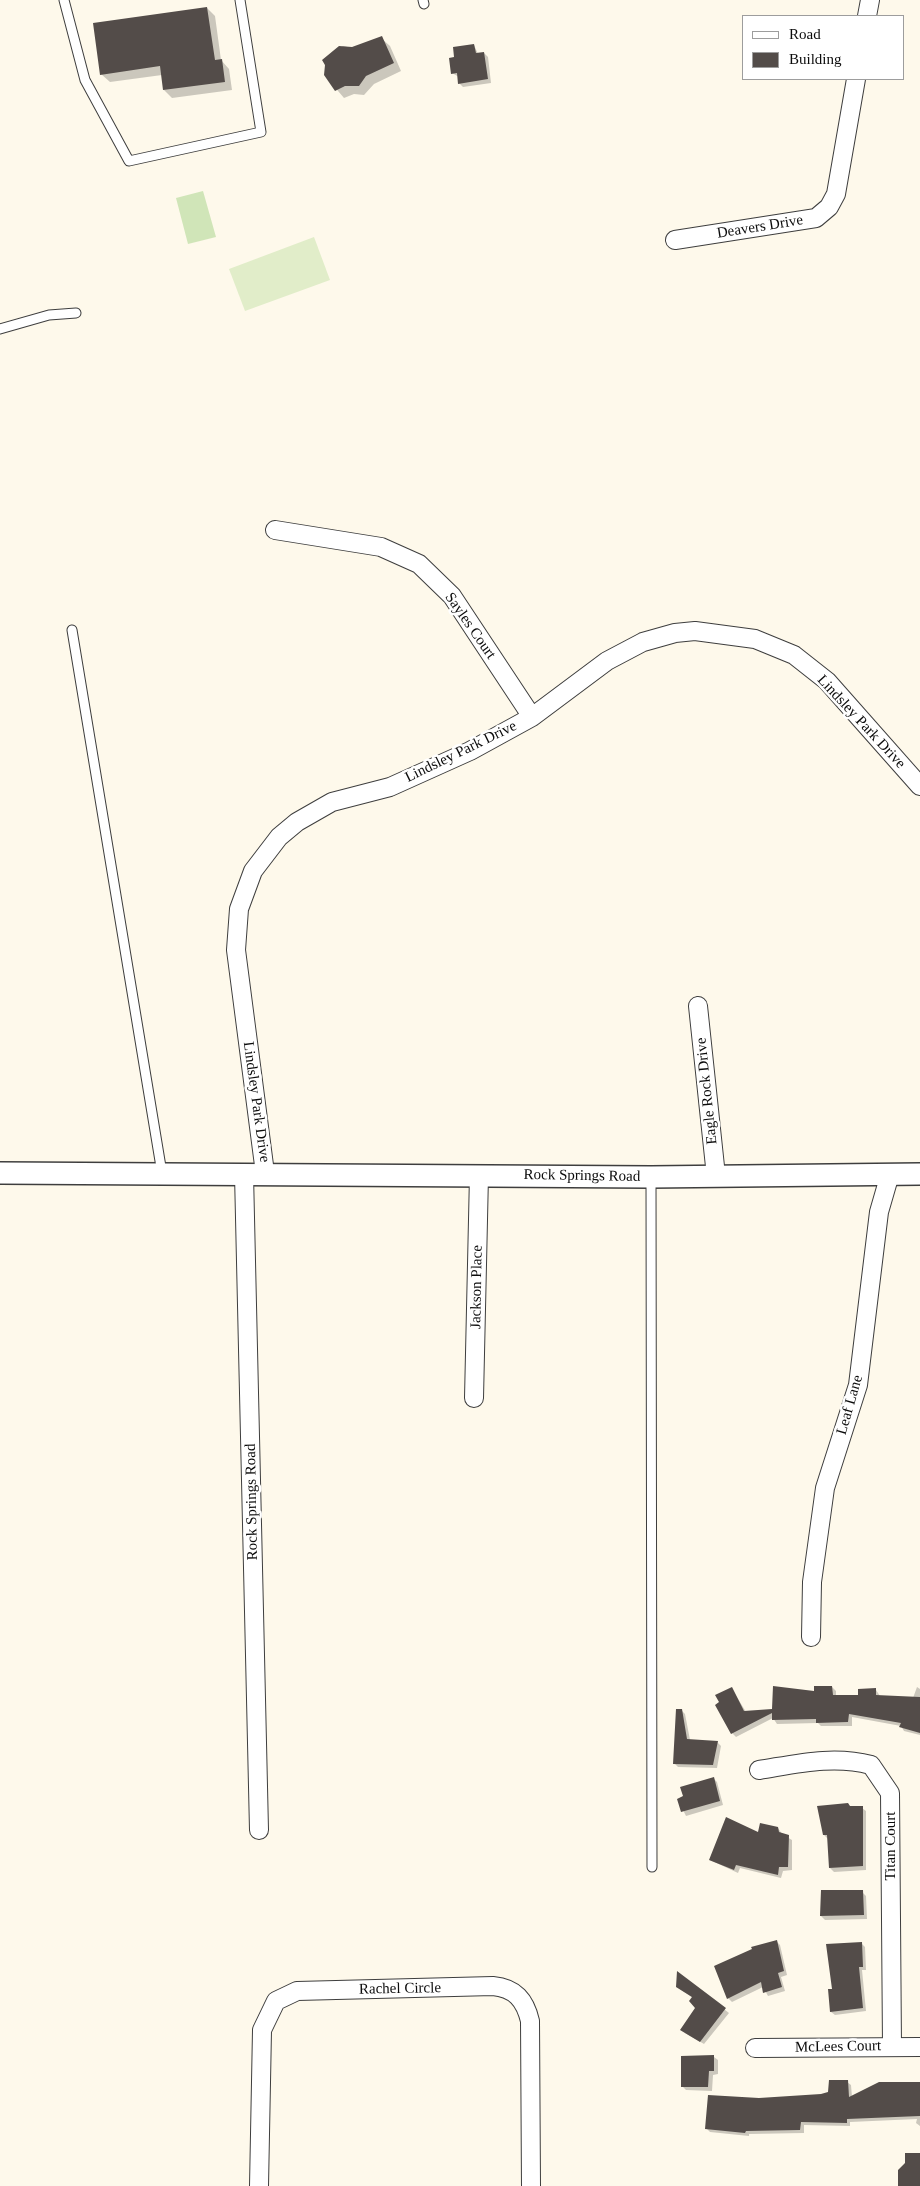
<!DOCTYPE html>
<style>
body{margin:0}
#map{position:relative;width:920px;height:2186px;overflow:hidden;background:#fef9eb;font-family:"Times New Roman",serif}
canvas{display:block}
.legend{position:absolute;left:742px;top:15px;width:162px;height:65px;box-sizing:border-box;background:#fff;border:1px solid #9d9d9d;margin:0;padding:6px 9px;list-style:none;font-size:15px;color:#0b0b0b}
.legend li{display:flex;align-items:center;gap:10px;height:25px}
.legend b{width:25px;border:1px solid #9d9d9d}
</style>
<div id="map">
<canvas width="920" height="2186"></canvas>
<ul class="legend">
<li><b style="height:6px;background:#fff"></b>Road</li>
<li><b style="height:14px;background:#534c49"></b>Building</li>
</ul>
</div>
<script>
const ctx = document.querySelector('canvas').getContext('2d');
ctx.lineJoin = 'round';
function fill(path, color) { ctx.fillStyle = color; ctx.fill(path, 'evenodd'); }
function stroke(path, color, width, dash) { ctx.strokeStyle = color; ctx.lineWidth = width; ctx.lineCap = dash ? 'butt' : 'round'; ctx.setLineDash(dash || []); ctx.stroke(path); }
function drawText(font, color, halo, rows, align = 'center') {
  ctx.font = font + ' "Times New Roman",serif'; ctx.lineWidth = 5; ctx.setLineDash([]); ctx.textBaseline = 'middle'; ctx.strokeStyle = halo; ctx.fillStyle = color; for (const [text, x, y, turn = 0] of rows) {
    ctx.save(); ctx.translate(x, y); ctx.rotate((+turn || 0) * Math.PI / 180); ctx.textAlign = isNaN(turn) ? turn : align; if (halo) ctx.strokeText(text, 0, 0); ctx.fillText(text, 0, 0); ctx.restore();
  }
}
fill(new Path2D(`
 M 203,191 L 216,237 L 188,244 L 176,198 Z`), '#d0e5b8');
fill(new Path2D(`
 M 314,237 L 330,280 L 245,311 L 229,269 Z`), '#e1edc9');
fill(new Path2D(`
 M 207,8 L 215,16 L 221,60 L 229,69 L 232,90 L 172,98 L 164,90 L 162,75 L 110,82 L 101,74 Z
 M 381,38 L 390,46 L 401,71 L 374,84 L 364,95 L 354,94 L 344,98 L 327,78 L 324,60 L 343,46 L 352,48 Z
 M 474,45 L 478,54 L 484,53 L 488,57 L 491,83 L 463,87 L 459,83 L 459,77 L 452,73 L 455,58 Z
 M 832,1687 L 836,1691 L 836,1696 L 859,1696 L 876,1690 L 880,1696 L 913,1698 L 917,1687 L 920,1689 L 920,1735 L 904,1731 L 901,1726 L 852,1717 L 852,1726 L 821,1726 L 818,1723 L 777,1724 L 773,1718 L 736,1737 L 732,1733 L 732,1689 L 746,1712 L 774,1710 Z
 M 681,1710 L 685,1714 L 690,1740 L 717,1742 L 721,1746 L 717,1768 L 678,1767 L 674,1763 Z
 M 713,1778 L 717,1782 L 723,1805 L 686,1816 L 678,1800 Z
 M 851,1807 L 862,1808 L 866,1811 L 866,1870 L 834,1872 L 830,1868 L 828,1839 L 824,1835 Z
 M 778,1828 L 782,1834 L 792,1840 L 792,1870 L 783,1871 L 781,1878 L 740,1868 L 738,1873 L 710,1860 L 759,1834 Z
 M 862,1892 L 866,1896 L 867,1919 L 825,1920 L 821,1916 Z
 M 776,1941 L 780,1945 L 787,1975 L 781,1977 L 785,1991 L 768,1996 L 763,1987 L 732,2002 L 728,1998 Z
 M 861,1943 L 865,1947 L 866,1970 L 862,1970 L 866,2011 L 835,2015 L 831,2012 L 833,1990 Z
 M 678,1973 L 729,2013 L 704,2044 L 685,2033 L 697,2008 L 693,1998 L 677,1987 Z
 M 714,2057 L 718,2060 L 718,2074 L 713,2075 L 712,2091 L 686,2090 L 682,2086 Z
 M 847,2082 L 851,2085 L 852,2097 L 920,2083 L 920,2126 L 916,2123 L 917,2119 L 850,2122 L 850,2126 L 804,2125 L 804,2133 L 749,2134 L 749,2136 L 710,2132 L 706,2128 L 759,2099 L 821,2095 L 829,2093 Z`), '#0003');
fill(new Path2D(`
 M 207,7 L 215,60 L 222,59 L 225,82 L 163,90 L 160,66 L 100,75 L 93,23 Z
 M 382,36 L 394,63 L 366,76 L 359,86 L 345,86 L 335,91 L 324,75 L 325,65 L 322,60 L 339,46 L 352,47 Z
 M 474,44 L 476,53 L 484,52 L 488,79 L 458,84 L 457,73 L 451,74 L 449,58 L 454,57 L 453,47 Z
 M 773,1686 L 814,1691 L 814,1686 L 832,1686 L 833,1695 L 858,1695 L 858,1689 L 876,1688 L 876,1695 L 920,1697 L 920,1733 L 899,1727 L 901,1723 L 849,1714 L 848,1722 L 816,1723 L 816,1719 L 772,1720 L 772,1713 L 731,1734 L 715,1705 L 719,1702 L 715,1695 L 732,1687 L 744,1711 L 772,1709 Z
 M 676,1709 L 682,1709 L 687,1739 L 718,1741 L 713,1765 L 673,1764 Z
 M 714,1777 L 720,1801 L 681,1812 L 677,1799 L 683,1796 L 680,1787 Z
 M 848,1803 L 850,1806 L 863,1806 L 863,1866 L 829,1868 L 827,1835 L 823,1835 L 817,1806 Z
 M 726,1817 L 758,1832 L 760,1823 L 778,1827 L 779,1832 L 789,1835 L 788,1867 L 779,1867 L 778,1875 L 736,1865 L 734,1870 L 709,1860 Z
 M 821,1890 L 863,1890 L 864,1915 L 820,1916 Z
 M 777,1940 L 784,1971 L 778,1973 L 782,1987 L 763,1993 L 761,1982 L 727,1999 L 714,1966 L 752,1949 L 751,1947 Z
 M 862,1942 L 863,1967 L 859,1967 L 863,2008 L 830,2012 L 828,1989 L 832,1989 L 826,1944 Z
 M 677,1971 L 726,2008 L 700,2042 L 680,2030 L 695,2008 L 689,2001 L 692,1997 L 676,1987 Z
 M 714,2055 L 714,2071 L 709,2071 L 708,2087 L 681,2087 L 681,2056 Z
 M 829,2080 L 848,2080 L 849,2097 L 879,2082 L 920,2082 L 920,2116 L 847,2119 L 847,2123 L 801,2122 L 800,2130 L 746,2131 L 745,2133 L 705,2129 L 708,2095 L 759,2098 L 821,2094 L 828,2092 Z
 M 905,2153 L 920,2153 L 920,2186 L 898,2186 L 898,2170 L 905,2163 Z`), '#534c49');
const service = new Path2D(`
 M 64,0 L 85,80 L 129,161 L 261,132 L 240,0
 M 423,0 L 424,4
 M 0,329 L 49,315 L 76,313
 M 72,630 L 162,1173
 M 651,1177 L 652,1867`);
const minor = new Path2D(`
 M 867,16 L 870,0
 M 675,240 L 816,218 L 829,207 L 836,194 L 856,79
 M 275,530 L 381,547 L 419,564 L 452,596 L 532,717
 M 698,1006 L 716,1176
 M 265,1173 L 236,950 L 239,909 L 253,871 L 279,837 L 297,822 L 332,802 L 390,787 L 470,751 L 532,717 L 607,661 L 643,642 L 675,633 L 695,631 L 755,639 L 794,655 L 827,681 L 920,786
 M 244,1174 L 259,1830
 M 474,1398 L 479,1175
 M 811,1637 L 812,1582 L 825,1488 L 858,1385 L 879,1212 L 890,1174
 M 759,1770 C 797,1764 833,1755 871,1765 L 890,1793 L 892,2047
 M 755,2048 L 920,2047
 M 259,2186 L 262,2030 L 276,2001 L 297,1991 L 493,1986 C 515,1988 525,2000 530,2021 L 531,2186`);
const tertiary = new Path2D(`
 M 0,1173 L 651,1177 L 920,1174`);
stroke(service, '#3e3e3e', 11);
stroke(minor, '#3e3e3e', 20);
stroke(tertiary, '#3e3e3e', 24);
stroke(service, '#fff', 9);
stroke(minor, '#fff', 18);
stroke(tertiary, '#fff', 21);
drawText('15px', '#0b0b0b', '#fff', [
 ["Deavers Drive",760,227,-9],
 ["Sayles Court",470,626,55],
 ["Lindsley Park Drive",861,722,47],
 ["Lindsley Park Drive",461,752,-26],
 ["Eagle Rock Drive",707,1091,-96],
 ["Lindsley Park Drive",256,1102,82],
 ["Rock Springs Road",582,1176,1],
 ["Jackson Place",477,1287,-89],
 ["Leaf Lane",850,1405,-74],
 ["Rock Springs Road",252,1502,-91],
 ["Titan Court",891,1846,-90],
 ["Rachel Circle",400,1989,-1],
 ["McLees Court",838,2047,-1]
]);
</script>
